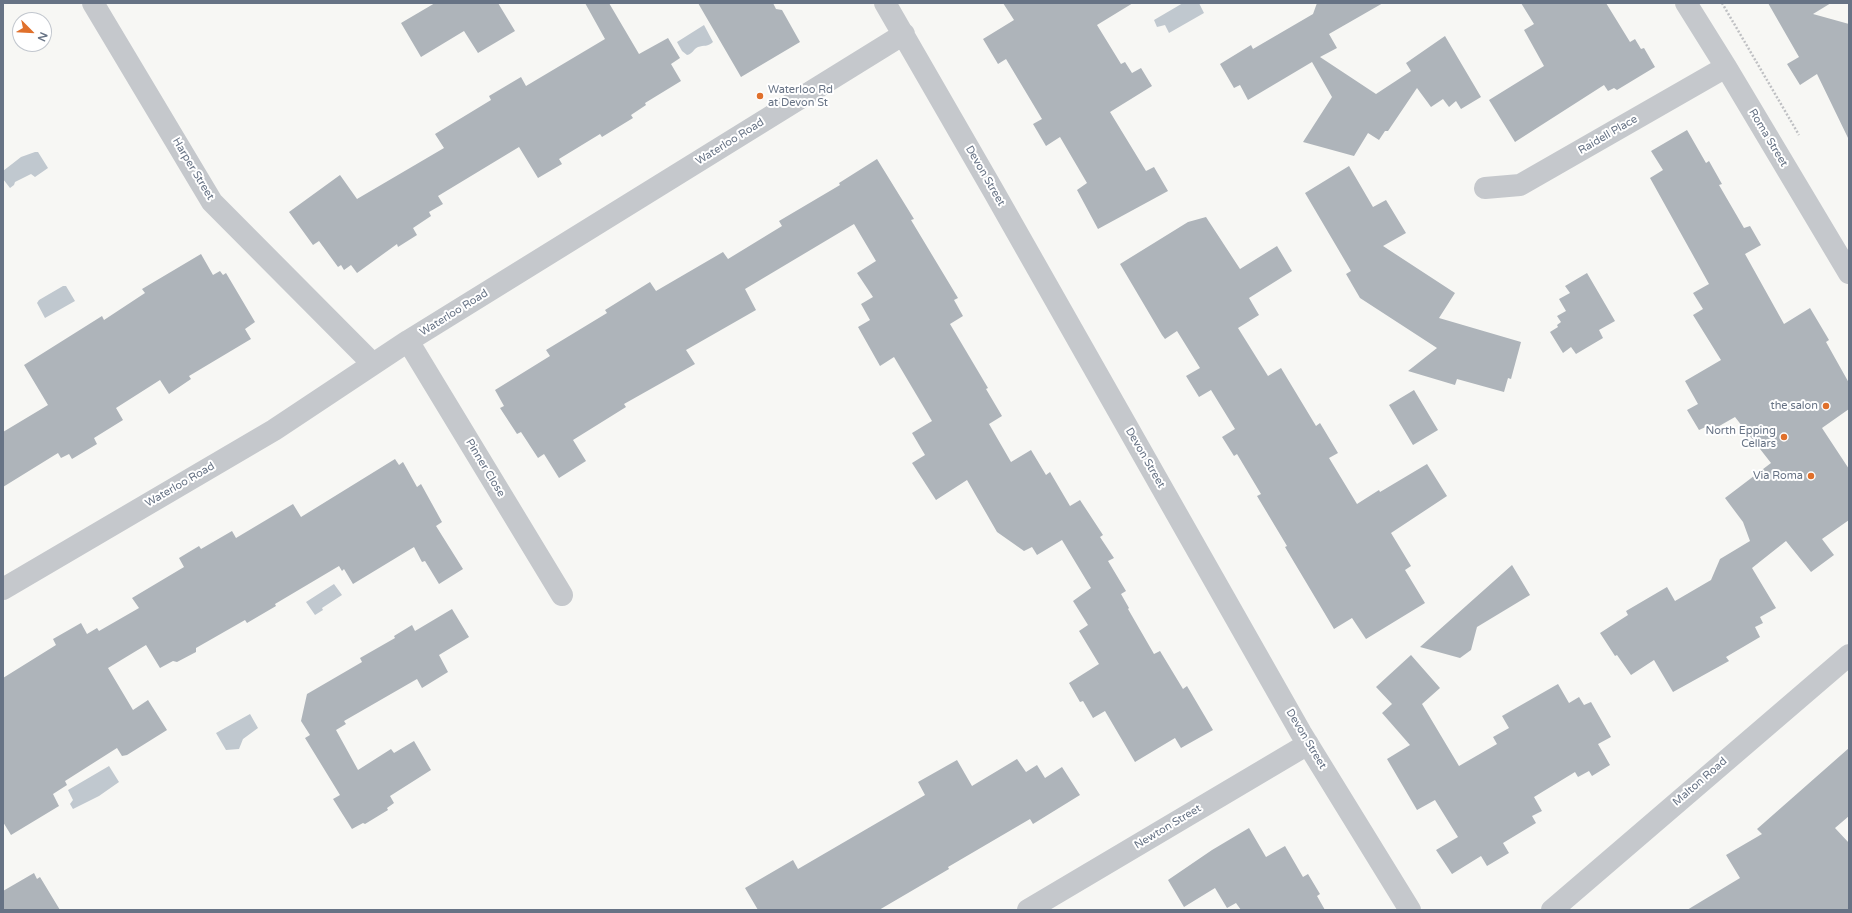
<!DOCTYPE html>
<style>
body{margin:0}
#map{position:relative;width:1852px;height:913px;overflow:hidden;background:#f7f7f4;font-family:"Varela Round",sans-serif}
canvas{display:block}
.frame{position:absolute;inset:0;border:4px solid #677385;pointer-events:none}
.north{position:absolute;left:12px;top:12px;width:40px;height:40px;box-sizing:border-box;background:#fff;border:1px solid #c2c7ce;border-radius:50%;rotate:114deg;font-size:11px;font-weight:700;line-height:16px;text-align:center;color:#677385}
.north::after{content:'';display:block;margin:auto;width:14px;height:18px;background:#e0702b;clip-path:polygon(50% 0,100% 100%,50% 72%,0 100%)}
</style>
<div id="map">
<canvas width="1852" height="913"></canvas>
<div class="frame"></div>
<div class="north">N</div>
</div>
<script>
const ctx = document.querySelector('canvas').getContext('2d');
ctx.lineJoin = 'round';
function fill(path, color) { ctx.fillStyle = color; ctx.fill(path, 'evenodd'); }
function stroke(path, color, width, dash) { ctx.strokeStyle = color; ctx.lineWidth = width; ctx.lineCap = dash ? 'butt' : 'round'; ctx.setLineDash(dash || []); ctx.stroke(path); }
function drawText(font, color, halo, rows, align = 'center') {
  ctx.font = font + ' "Varela Round",sans-serif'; ctx.lineWidth = 4; ctx.setLineDash([]); ctx.textBaseline = 'middle'; ctx.strokeStyle = halo; ctx.fillStyle = color; for (const [text, x, y, turn = 0] of rows) {
    ctx.save(); ctx.translate(x, y); ctx.rotate((+turn || 0) * Math.PI / 180); ctx.textAlign = isNaN(turn) ? turn : align; if (halo) ctx.strokeText(text, 0, 0); ctx.fillText(text, 0, 0); ctx.restore();
  }
}
fill(new Path2D(`
 M 1183,3 L 1199,3 L 1204,13 L 1169,33 L 1165,25 L 1157,27 L 1154,20 Z
 M 704,25 L 713,42 C 708,47 704,45 698,47 C 693,49 693,54 687,55 L 682,51 L 677,42 Z
 M 35,152 L 38,152 L 48,168 L 35,177 L 31,174 L 15,182 L 14,185 L 10,188 L 3,179 L 3,171 L 21,157 Z
 M 63,286 L 66,286 L 75,301 L 45,318 L 37,303 L 39,300 Z
 M 334,584 L 342,595 L 322,608 L 323,610 L 315,615 L 306,602 Z
 M 250,714 L 258,728 L 243,739 L 239,749 L 226,750 L 216,733 Z
 M 109,766 L 119,782 L 99,796 L 73,809 L 70,804 L 73,800 L 68,790 Z`), '#c0c8cf');
fill(new Path2D(`
 M 435,3 L 498,3 L 515,31 L 478,53 L 464,31 L 421,57 L 401,23 Z
 M 585,3 L 609,3 L 639,54 L 668,38 L 680,58 L 671,64 L 681,81 L 645,103 L 646,105 L 631,115 L 633,118 L 602,137 L 600,134 L 559,159 L 562,164 L 538,178 L 519,147 L 438,196 L 443,204 L 429,212 L 431,216 L 413,228 L 417,235 L 398,247 L 397,244 L 357,273 L 351,265 L 344,270 L 341,265 L 338,267 L 319,241 L 313,245 L 289,212 L 340,175 L 357,199 L 444,148 L 435,134 L 491,100 L 489,96 L 521,77 L 526,86 L 605,39 Z
 M 698,3 L 773,3 L 776,9 L 782,10 L 800,42 L 741,77 Z
 M 1003,3 L 1133,3 L 1097,25 L 1121,64 L 1125,62 L 1132,73 L 1141,68 L 1152,86 L 1110,112 L 1146,171 L 1154,167 L 1168,191 L 1098,229 L 1077,190 L 1087,183 L 1060,137 L 1046,146 L 1033,124 L 1042,119 L 1006,59 L 998,64 L 983,39 L 1014,20 Z
 M 1317,3 L 1383,3 L 1329,34 L 1337,48 L 1320,57 L 1376,94 L 1411,71 L 1406,63 L 1445,36 L 1481,97 L 1461,109 L 1456,101 L 1449,107 L 1443,99 L 1431,107 L 1417,88 L 1388,131 L 1385,131 L 1379,140 L 1368,133 L 1354,156 L 1303,142 L 1332,97 L 1312,62 L 1248,100 L 1240,85 L 1234,88 L 1220,64 L 1251,45 L 1253,49 L 1313,14 Z
 M 1521,3 L 1606,3 L 1630,42 L 1635,39 L 1641,49 L 1644,48 L 1655,67 L 1617,90 L 1614,88 L 1608,91 L 1604,85 L 1515,142 L 1489,100 L 1544,66 L 1524,30 L 1534,24 Z
 M 1768,3 L 1831,3 L 1813,14 L 1849,24 L 1849,140 L 1817,74 L 1800,85 L 1787,64 L 1799,57 Z
 M 1687,130 L 1706,163 L 1709,161 L 1722,184 L 1719,185 L 1744,228 L 1750,226 L 1761,245 L 1745,254 L 1784,324 L 1810,308 L 1829,340 L 1826,342 L 1849,383 L 1849,409 L 1822,428 L 1849,469 L 1849,520 L 1822,539 L 1834,555 L 1811,572 L 1786,541 L 1752,568 L 1776,608 L 1760,617 L 1763,623 L 1755,627 L 1760,637 L 1726,657 L 1729,661 L 1673,692 L 1654,660 L 1631,675 L 1617,655 L 1615,656 L 1600,633 L 1628,615 L 1626,611 L 1667,587 L 1675,601 L 1711,580 L 1720,559 L 1750,541 L 1743,522 L 1725,498 L 1771,463 L 1735,417 L 1714,429 L 1712,424 L 1699,430 L 1687,410 L 1698,404 L 1685,381 L 1721,360 L 1693,315 L 1703,309 L 1693,293 L 1709,284 L 1650,178 L 1663,170 L 1651,151 Z
 M 877,159 L 914,219 L 911,220 L 958,298 L 954,300 L 963,316 L 950,324 L 988,388 L 986,389 L 1002,416 L 989,424 L 1011,462 L 1031,450 L 1046,475 L 1050,472 L 1070,506 L 1080,500 L 1103,535 L 1100,537 L 1114,558 L 1108,561 L 1126,591 L 1121,594 L 1129,608 L 1128,609 L 1154,654 L 1160,651 L 1183,689 L 1187,686 L 1213,730 L 1181,748 L 1175,738 L 1135,762 L 1105,711 L 1093,718 L 1083,701 L 1080,702 L 1069,683 L 1099,664 L 1079,631 L 1088,625 L 1073,601 L 1091,588 L 1062,540 L 1037,555 L 1032,547 L 1024,551 L 997,532 L 967,480 L 936,500 L 912,463 L 925,455 L 912,433 L 932,421 L 894,357 L 880,366 L 858,327 L 870,320 L 861,304 L 873,297 L 857,273 L 876,261 L 854,224 L 745,289 L 756,310 L 686,350 L 695,364 L 624,404 L 626,407 L 573,440 L 586,461 L 559,478 L 544,454 L 538,458 L 521,432 L 517,434 L 500,408 L 504,406 L 495,390 L 550,356 L 546,350 L 607,313 L 605,310 L 650,282 L 656,291 L 723,252 L 728,259 L 782,226 L 779,221 L 840,185 L 839,183 Z
 M 1349,166 L 1373,207 L 1386,200 L 1406,233 L 1383,246 L 1455,293 L 1439,318 L 1521,342 L 1511,379 L 1508,378 L 1504,392 L 1457,379 L 1455,385 L 1408,371 L 1437,348 L 1360,298 L 1346,274 L 1351,271 L 1305,193 Z
 M 1206,217 L 1240,269 L 1277,246 L 1292,271 L 1249,298 L 1259,315 L 1238,328 L 1268,376 L 1281,368 L 1316,426 L 1320,423 L 1338,453 L 1329,458 L 1357,504 L 1379,490 L 1380,492 L 1427,464 L 1447,496 L 1391,533 L 1411,566 L 1405,570 L 1425,603 L 1366,639 L 1352,618 L 1334,629 L 1285,547 L 1287,546 L 1257,496 L 1261,494 L 1237,454 L 1234,456 L 1222,437 L 1235,429 L 1211,390 L 1199,397 L 1186,376 L 1200,368 L 1177,331 L 1165,339 L 1162,335 L 1120,264 L 1188,222 Z
 M 201,254 L 213,275 L 220,271 L 223,275 L 226,273 L 255,322 L 245,329 L 251,339 L 189,376 L 191,379 L 169,394 L 160,380 L 116,408 L 123,420 L 94,438 L 97,444 L 72,459 L 69,454 L 61,458 L 58,453 L 3,487 L 3,432 L 48,405 L 24,365 L 102,316 L 104,320 L 145,293 L 142,289 Z
 M 1587,273 L 1615,321 L 1599,330 L 1603,338 L 1576,354 L 1571,347 L 1563,353 L 1550,332 L 1558,327 L 1557,325 L 1561,322 L 1557,316 L 1566,311 L 1559,299 L 1570,293 L 1565,286 Z
 M 1414,390 L 1438,430 L 1413,445 L 1389,405 Z
 M 395,459 L 399,465 L 403,462 L 417,487 L 421,484 L 442,522 L 436,526 L 463,569 L 439,584 L 425,561 L 422,562 L 414,547 L 353,584 L 344,569 L 342,571 L 339,566 L 275,604 L 276,606 L 247,623 L 245,620 L 196,648 L 196,652 L 177,662 L 173,661 L 160,668 L 146,645 L 108,668 L 133,710 L 148,700 L 167,730 L 127,755 L 122,756 L 117,748 L 65,781 L 67,785 L 53,794 L 59,806 L 11,835 L 3,822 L 3,678 L 56,645 L 53,639 L 81,623 L 87,634 L 97,628 L 99,631 L 139,608 L 132,598 L 184,567 L 179,558 L 199,546 L 201,549 L 232,531 L 236,538 L 293,504 L 301,517 Z
 M 1512,565 L 1530,595 L 1477,627 L 1471,650 L 1460,658 L 1420,647 Z
 M 452,609 L 469,637 L 439,655 L 448,672 L 422,688 L 417,679 L 344,721 L 346,724 L 336,730 L 358,770 L 391,749 L 394,753 L 414,741 L 431,770 L 390,796 L 394,803 L 387,808 L 388,810 L 365,824 L 363,823 L 352,829 L 333,799 L 340,795 L 305,738 L 310,735 L 301,721 L 307,694 L 362,662 L 360,658 L 395,638 L 394,636 L 412,625 L 415,631 Z
 M 1411,655 L 1440,688 L 1422,704 L 1459,766 L 1497,744 L 1493,737 L 1509,728 L 1502,716 L 1558,684 L 1569,703 L 1579,697 L 1584,705 L 1591,702 L 1611,737 L 1598,744 L 1610,765 L 1592,776 L 1589,771 L 1578,777 L 1575,772 L 1534,797 L 1542,811 L 1532,816 L 1536,823 L 1503,843 L 1509,853 L 1487,866 L 1481,856 L 1452,874 L 1436,850 L 1458,837 L 1435,800 L 1417,810 L 1387,759 L 1410,745 L 1382,713 L 1392,704 L 1376,687 Z
 M 1849,748 L 1849,816 L 1835,828 L 1849,843 L 1849,910 L 1687,910 L 1740,878 L 1726,855 L 1762,834 L 1757,829 Z
 M 1017,759 L 1026,772 L 1037,765 L 1045,778 L 1062,767 L 1080,795 L 1033,824 L 1030,819 L 948,867 L 949,869 L 879,910 L 758,910 L 745,888 L 793,860 L 798,869 L 925,795 L 918,782 L 957,760 L 972,786 Z
 M 1249,828 L 1266,857 L 1285,846 L 1303,877 L 1308,874 L 1320,894 L 1317,896 L 1325,910 L 1241,910 L 1236,903 L 1227,908 L 1215,888 L 1184,907 L 1168,880 L 1212,850 Z
 M 34,873 L 37,879 L 40,877 L 60,910 L 3,910 L 3,891 Z`), '#aeb4ba');
stroke(new Path2D(`
 M 1722,3 L 1799,135`), '#bfc0c3', 2.5, [2, 2]);
stroke(new Path2D(`
 M 93,3 L 212,202 L 373,364
 M 885,3 L 994,192 L 1301,733 L 1410,910
 M 1686,3 L 1726,67 L 1849,273
 M 1485,188 L 1520,185 L 1726,67
 M 408,341 L 562,595
 M 3,589 L 274,430 L 408,341 L 904,34
 M 1028,910 L 1308,744
 M 1552,910 L 1849,655`), '#c5c8cc', 22);
for (const [x, y, r, color] of [
 [760,96,4,"#e0702b"],
 [1826,406,4,"#e0702b"],
 [1784,437,4,"#e0702b"],
 [1811,476,4,"#e0702b"]
]) { const dot = new Path2D(); dot.arc(x, y, r, 0, 2 * Math.PI); ctx.fillStyle = color; ctx.fill(dot); stroke(dot, '#fff', 1.5); }
drawText('11px', '#677385', '#fff', [
 ["Waterloo Rd",768,90,"left"],
 ["at Devon St",768,103,"left"],
 ["the salon",1818,406],
 ["North Epping",1776,431],
 ["Cellars",1776,444],
 ["Via Roma",1803,476]
], 'right');
drawText('11px', '#677385', '#fff', [
 ["Raidell Place",1608,135,-30],
 ["Roma Street",1768,138,59],
 ["Waterloo Road",730,142,-32],
 ["Harper Street",193,169,59],
 ["Devon Street",985,176,60],
 ["Waterloo Road",454,313,-32],
 ["Devon Street",1145,458,60],
 ["Pinner Close",485,468,59],
 ["Waterloo Road",180,485,-30],
 ["Devon Street",1306,739,59],
 ["Malton Road",1700,782,-41],
 ["Newton Street",1168,827,-31]
]);
</script>
